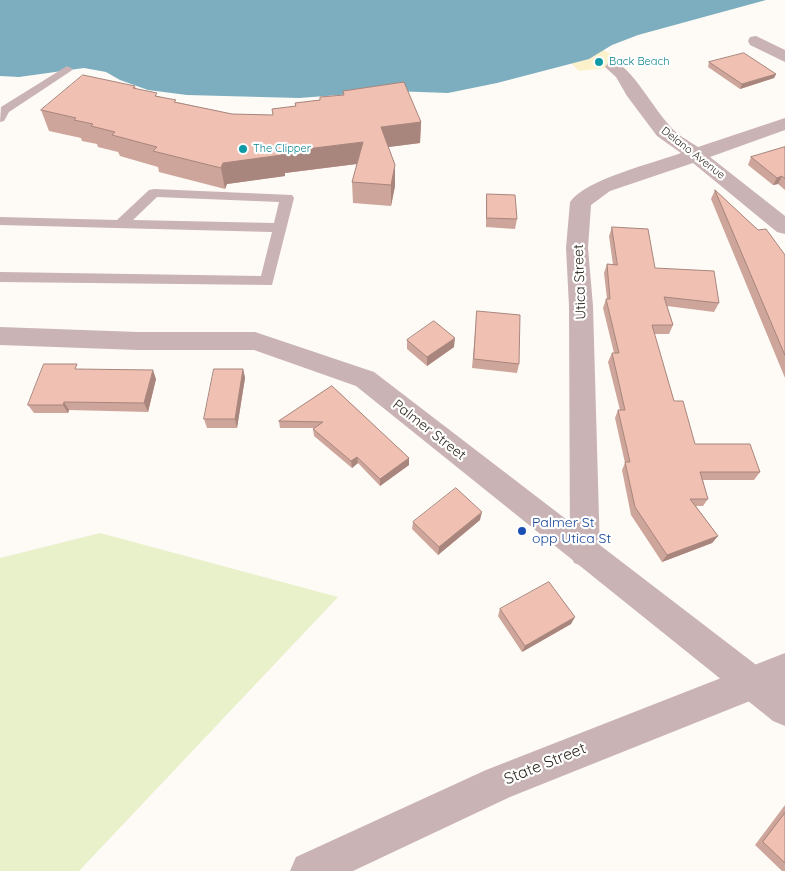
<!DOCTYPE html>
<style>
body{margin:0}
canvas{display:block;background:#fefaf5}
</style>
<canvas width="785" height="871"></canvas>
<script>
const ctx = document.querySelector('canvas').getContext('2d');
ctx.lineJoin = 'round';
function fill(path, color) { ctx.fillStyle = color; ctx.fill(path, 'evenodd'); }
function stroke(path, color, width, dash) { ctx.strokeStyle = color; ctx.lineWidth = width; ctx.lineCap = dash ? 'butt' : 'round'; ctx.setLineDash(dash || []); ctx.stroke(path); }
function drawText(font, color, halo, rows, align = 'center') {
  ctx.font = font + ' Quicksand,sans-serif'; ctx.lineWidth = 4.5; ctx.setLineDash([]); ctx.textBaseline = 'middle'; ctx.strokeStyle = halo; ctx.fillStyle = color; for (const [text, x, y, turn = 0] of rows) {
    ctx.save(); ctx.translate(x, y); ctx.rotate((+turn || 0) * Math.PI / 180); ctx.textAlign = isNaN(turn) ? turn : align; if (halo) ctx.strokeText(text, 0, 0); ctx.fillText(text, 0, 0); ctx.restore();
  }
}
fill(new Path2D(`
 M 100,533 L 338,597 L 79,871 L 0,871 L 0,558 Z`), '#e9f1cb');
fill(new Path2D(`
 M 603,50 L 622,60 L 606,68 L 579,71 L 571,63 L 589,59 Z`), '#fbf1cb');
fill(new Path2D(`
 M 0,0 L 766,0 L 638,35 L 612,45 L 589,59 L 497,83 L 448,93 L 392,91 L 299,98 L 187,95 L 148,90 L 120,80 L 106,72 L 84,68 L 19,77 L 0,76 Z`), '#7caebf');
fill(new Path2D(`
 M 67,66 L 73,69 L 71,71 L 9,112 L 4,121 L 0,122 L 1,107 Z
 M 154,189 L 292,195 L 294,198 L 272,285 L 0,282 L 0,272 L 261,276 L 272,232 L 0,225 L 0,217 L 117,220 L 149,190 ZM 157,197 L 279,202 L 274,223 L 133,220 Z`), '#cab3b5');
fill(new Path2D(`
 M 756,36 L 785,50 L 785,62 L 750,45 L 748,41 L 750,37 Z
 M 614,62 C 631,66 655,111 670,126 C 677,135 689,141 698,147 L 785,118 L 785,130 L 710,157 L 785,216 L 785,234 L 777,232 L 693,163 L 610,191 L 591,205 L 588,248 L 593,306 L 600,553 L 596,563 L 585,567 L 574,563 L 570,553 L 569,306 L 566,248 L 570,202 C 586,179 654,163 681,153 L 657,136 L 627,96 L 616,77 L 605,67 L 608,63 Z
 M 785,653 L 785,687 L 510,797 L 353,871 L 290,871 L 296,857 L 486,770 Z`), '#cab3b5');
fill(new Path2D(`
 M 0,327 L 138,332 L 255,332 L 374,372 L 785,687 L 785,726 L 773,721 L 356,386 L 254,350 L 138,350 L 0,345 Z`), '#cab3b5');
fill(new Path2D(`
 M 709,62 L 776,74 L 774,78 L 740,89 L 708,67 Z
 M 135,86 L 136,89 L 176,102 L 232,114 L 273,115 L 295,106 L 295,103 L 320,100 L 320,97 L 343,95 L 343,91 L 421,122 L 420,143 L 388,147 L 395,165 L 395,186 L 391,206 L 353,203 L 352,182 L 357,164 L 285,173 L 285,176 L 227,184 L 225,189 L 159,172 L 158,167 L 120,156 L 118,152 L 98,147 L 97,144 L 82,141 L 81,138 L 49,131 L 41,110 Z
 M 785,147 L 785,190 L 778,184 L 773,185 L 748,165 L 751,157 Z
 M 715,190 L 785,255 L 785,378 L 711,199 Z
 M 487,194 L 517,219 L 515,229 L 486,227 L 486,204 Z
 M 612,227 L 655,268 L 719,303 L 714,312 L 667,306 L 673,325 L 669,334 L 654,334 L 674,401 L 695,444 L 760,472 L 754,480 L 703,480 L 708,499 L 703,506 L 696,506 L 718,536 L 712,543 L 662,562 L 631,515 L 622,470 L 625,463 L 615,418 L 618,410 L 620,410 L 608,362 L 612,353 L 614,353 L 603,308 L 606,299 L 607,299 L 604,273 L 607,264 L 613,265 L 609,236 Z
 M 477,311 L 519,364 L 517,373 L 472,368 Z
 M 407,340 L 454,347 L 427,366 L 407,349 Z
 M 80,369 L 156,379 L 148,412 L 69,410 L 68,413 L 34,413 L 28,405 Z
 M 243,369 L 245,378 L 237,428 L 207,428 L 204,419 Z
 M 332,386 L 409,458 L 409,465 L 380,486 L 358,463 L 352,468 L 314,436 L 313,429 L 314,428 L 280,428 L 279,421 Z
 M 480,520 L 438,555 L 412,529 L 413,522 Z
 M 500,609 L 571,624 L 522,652 L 498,616 Z
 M 785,805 L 785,871 L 782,871 L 755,845 Z`), '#cea59a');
fill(new Path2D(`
 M 776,74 L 774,78 L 740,89 L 742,84 Z
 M 421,122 L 420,143 L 381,148 L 381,127 Z
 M 363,142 L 364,163 L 285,173 L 285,176 L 227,184 L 225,189 L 221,168 L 223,163 L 282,152 Z
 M 395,165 L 395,186 L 391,206 L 391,185 Z
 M 782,176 L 778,184 L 773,185 L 777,178 Z
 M 455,338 L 454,347 L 427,366 L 427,357 Z
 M 243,369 L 245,378 L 237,428 L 235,419 Z
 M 153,370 L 156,379 L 148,412 L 144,403 Z
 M 64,402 L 69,410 L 68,413 L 63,405 Z
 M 357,457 L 358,463 L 352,468 L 351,461 Z
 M 409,458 L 409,465 L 380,486 L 380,479 Z
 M 482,512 L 480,520 L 438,555 L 439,547 Z
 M 718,536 L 712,543 L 662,562 L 667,555 Z
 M 575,617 L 571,624 L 522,652 L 525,646 Z`), '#a8867d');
const building = new Path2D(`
 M 744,53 L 776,74 L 742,84 L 709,62 Z
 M 83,75 L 135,86 L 133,88 L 157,93 L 155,96 L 176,100 L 174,102 L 232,114 L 273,115 L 272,109 L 296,106 L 295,103 L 320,100 L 320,97 L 344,95 L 343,91 L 404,82 L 421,122 L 381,127 L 395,165 L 391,185 L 352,182 L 363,142 L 282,152 L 282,155 L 223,163 L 221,168 L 153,151 L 157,147 L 112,135 L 115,132 L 91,126 L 93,124 L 74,120 L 76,118 L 41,110 Z
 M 785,147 L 785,179 L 782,176 L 777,178 L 751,157 Z
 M 715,190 L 758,230 L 766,229 L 785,255 L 785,355 Z
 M 487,194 L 515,195 L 517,219 L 487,218 Z
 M 612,227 L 648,229 L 655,268 L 714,271 L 719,303 L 664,297 L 673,325 L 652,325 L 674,401 L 683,401 L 695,444 L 750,444 L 760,472 L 700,472 L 708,499 L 690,499 L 718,536 L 667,555 L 635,507 L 625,462 L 630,462 L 618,410 L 625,410 L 612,353 L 619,353 L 606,299 L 610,299 L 607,264 L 617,265 Z
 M 477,311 L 520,315 L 519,364 L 474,359 Z
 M 434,321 L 455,338 L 427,357 L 407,340 Z
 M 44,364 L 77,364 L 75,369 L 153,370 L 144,403 L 64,402 L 63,405 L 28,405 Z
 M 214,369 L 243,369 L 235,419 L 204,419 Z
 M 332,386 L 409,458 L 380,479 L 357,457 L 351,461 L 313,429 L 323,422 L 279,421 Z
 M 456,488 L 482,512 L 439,547 L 413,522 Z
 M 549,582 L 575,617 L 525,646 L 500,609 Z
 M 785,813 L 785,863 L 763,842 Z`);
fill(building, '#f0c0b3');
stroke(building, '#a8867d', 1);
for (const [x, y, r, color] of [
 [599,62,5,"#0f9aa8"],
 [243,149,5,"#0f9aa8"],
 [522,531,5,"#1a4fb4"]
]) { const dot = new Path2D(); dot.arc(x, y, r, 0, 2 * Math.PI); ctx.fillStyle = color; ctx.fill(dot); stroke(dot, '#fff', 2); }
drawText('11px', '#0d838f', '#fff', [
 ["Back Beach",609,62],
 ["The Clipper",253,149]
], 'left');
drawText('11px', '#2c241b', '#fff', [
 ["Delano Avenue",693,153,38]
]);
drawText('14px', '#2c241b', '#fff', [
 ["Utica Street",580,282,-92],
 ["Palmer Street",429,430,38]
]);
drawText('14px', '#164399', '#fff', [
 ["Palmer St",532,523],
 ["opp Utica St",532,539]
], 'left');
drawText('16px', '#2c241b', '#fff', [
 ["State Street",545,764,-22]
]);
</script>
